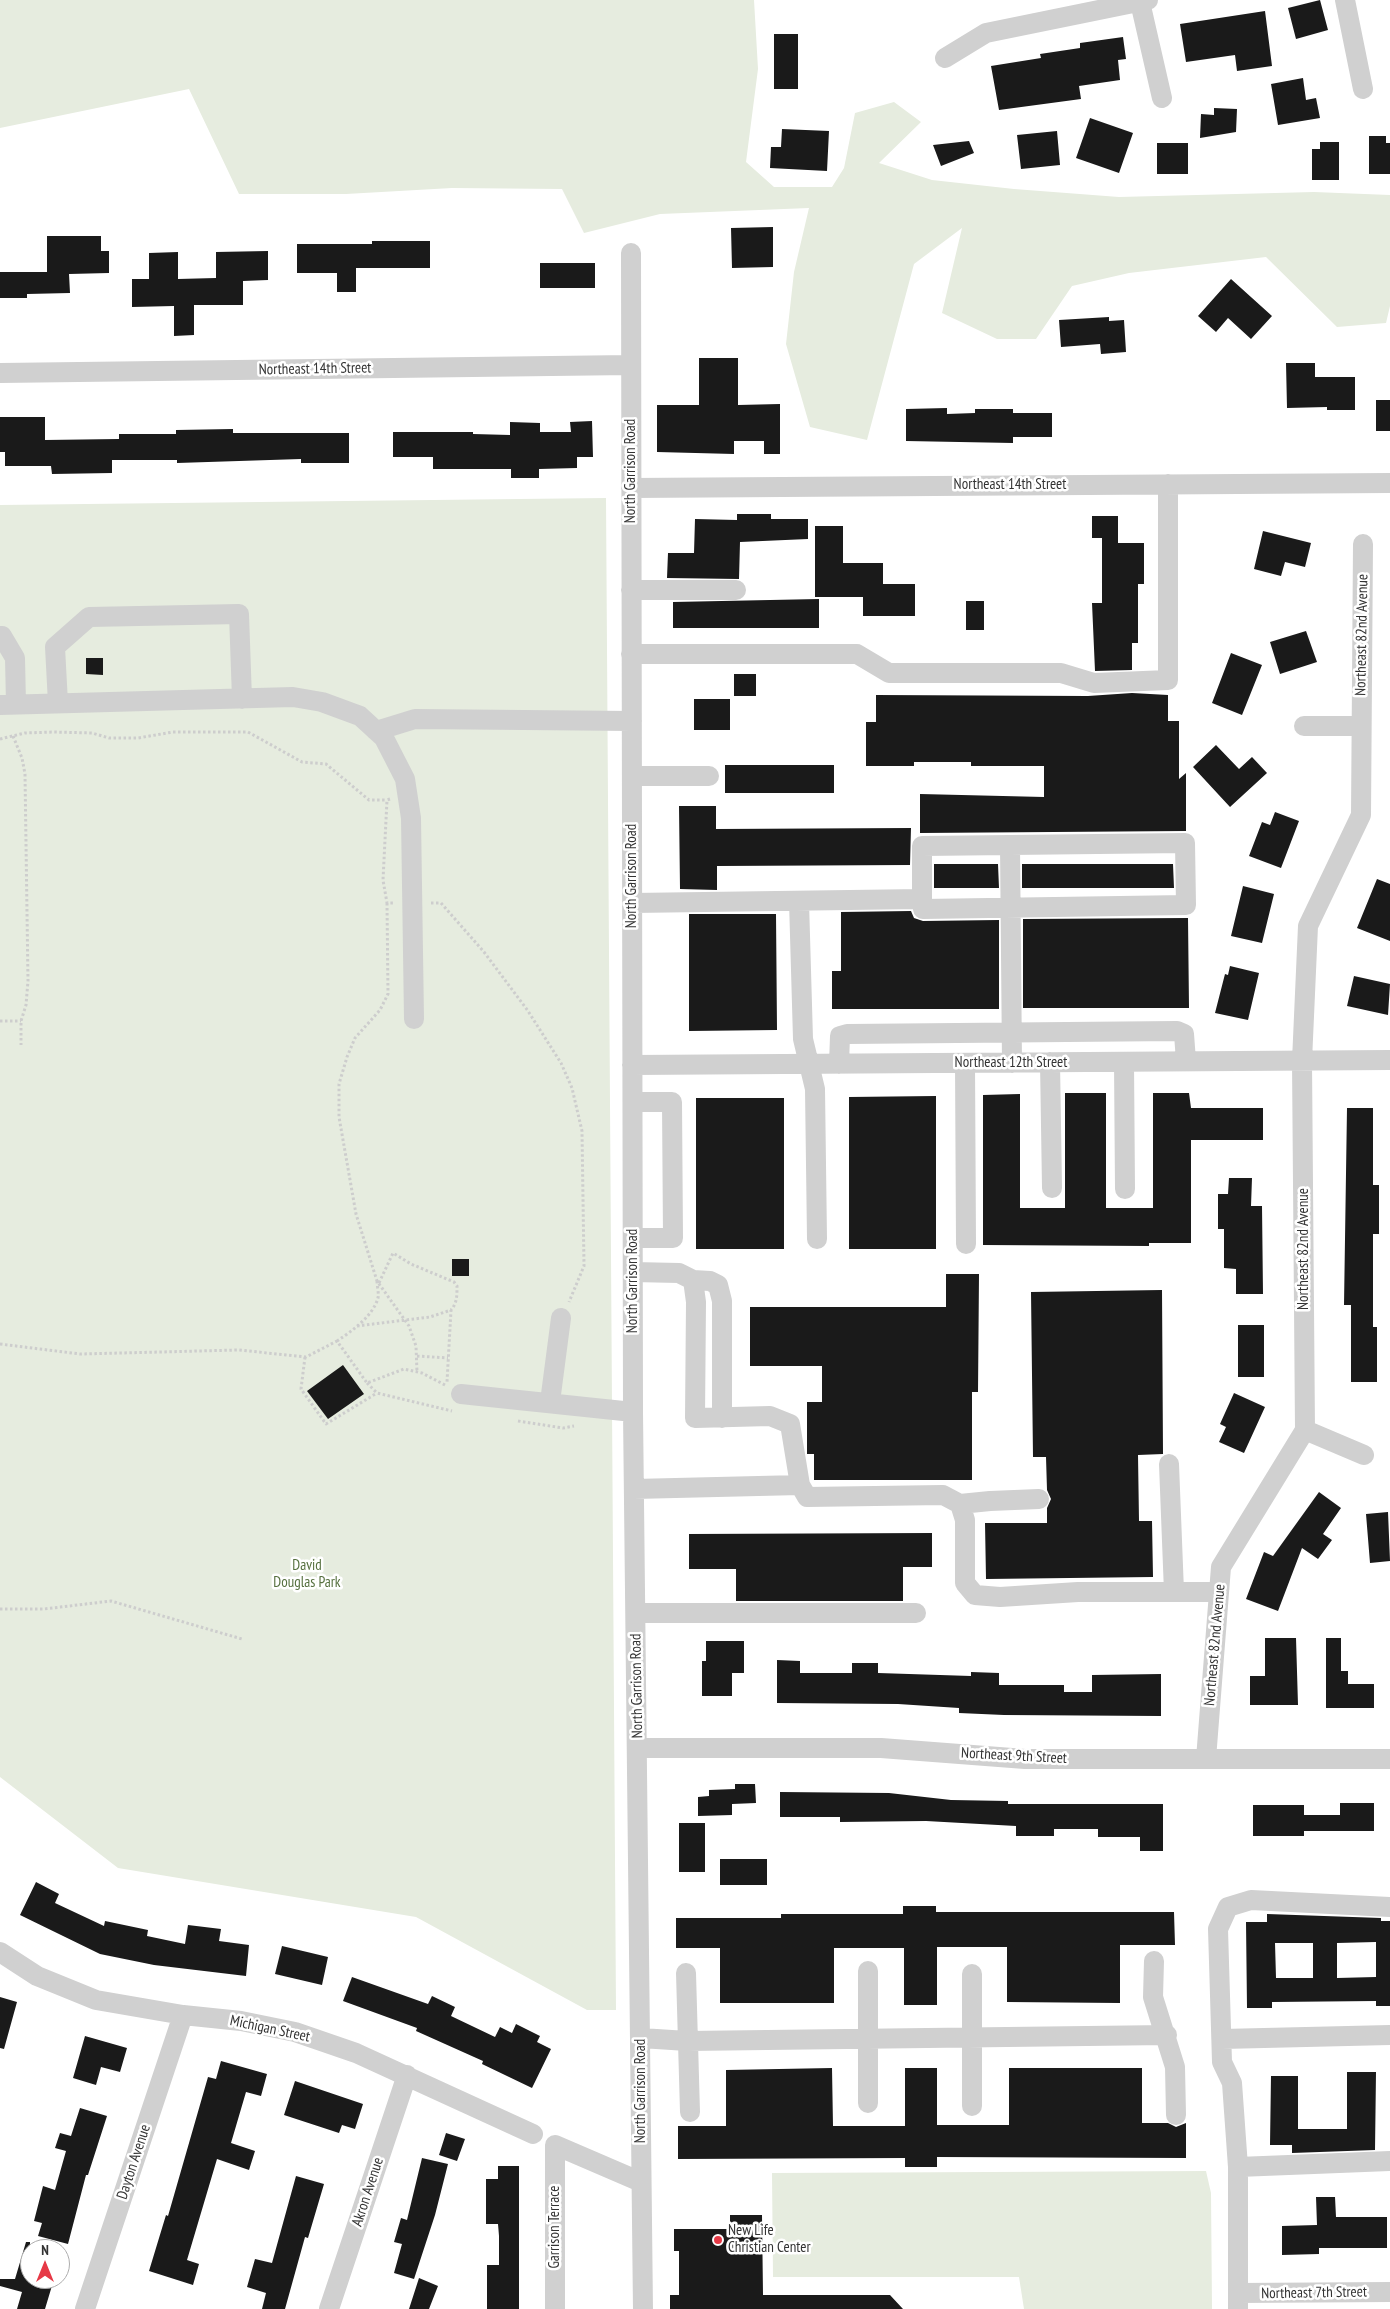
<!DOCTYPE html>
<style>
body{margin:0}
#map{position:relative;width:1390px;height:2309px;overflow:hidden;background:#fff;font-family:"PT Sans Narrow",sans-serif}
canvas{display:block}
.north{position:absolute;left:20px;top:2239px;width:50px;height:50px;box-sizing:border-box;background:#fff;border:1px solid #adadad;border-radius:50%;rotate:0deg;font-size:14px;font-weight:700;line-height:20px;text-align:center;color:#333}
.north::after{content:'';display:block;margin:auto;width:18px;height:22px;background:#e63946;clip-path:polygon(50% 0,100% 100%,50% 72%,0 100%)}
</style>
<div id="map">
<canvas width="1390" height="2309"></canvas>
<div class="north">N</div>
</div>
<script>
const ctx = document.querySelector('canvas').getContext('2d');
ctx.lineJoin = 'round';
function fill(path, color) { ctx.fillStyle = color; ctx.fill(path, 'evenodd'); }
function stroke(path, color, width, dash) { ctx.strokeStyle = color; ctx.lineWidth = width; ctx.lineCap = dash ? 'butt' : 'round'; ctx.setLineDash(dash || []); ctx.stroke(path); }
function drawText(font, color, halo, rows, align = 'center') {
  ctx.font = font + ' "PT Sans Narrow",sans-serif'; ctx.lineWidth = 5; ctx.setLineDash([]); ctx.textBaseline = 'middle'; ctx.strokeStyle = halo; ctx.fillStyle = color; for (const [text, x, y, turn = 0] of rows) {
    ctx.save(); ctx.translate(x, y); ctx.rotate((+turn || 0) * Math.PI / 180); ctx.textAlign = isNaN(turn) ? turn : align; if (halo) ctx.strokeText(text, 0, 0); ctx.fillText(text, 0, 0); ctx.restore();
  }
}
fill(new Path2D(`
 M 0,0 L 754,0 L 758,69 L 746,162 L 774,187 L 832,187 L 844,168 L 855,113 L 894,102 L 921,122 L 879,163 L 932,180 L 1014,189 L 1119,197 L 1314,192 L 1390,195 L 1390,306 L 1386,323 L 1337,327 L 1266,257 L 1129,273 L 1072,286 L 1036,339 L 997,339 L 942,313 L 962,228 L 914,264 L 867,440 L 810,427 L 786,344 L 794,272 L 809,208 L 660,214 L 584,233 L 562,189 L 452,188 L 346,194 L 239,194 L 189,89 L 0,128 Z
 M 606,498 L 616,2010 L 587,2010 L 416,1917 L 118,1868 L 0,1777 L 0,505 Z
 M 1206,2171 L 1211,2193 L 1212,2309 L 1024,2309 L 1019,2277 L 773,2277 L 772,2173 Z`), '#e6ecdf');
fill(new Path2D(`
 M 1320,0 L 1328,30 L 1296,39 L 1288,8 Z
 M 1265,11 L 1272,66 L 1237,71 L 1235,55 L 1186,62 L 1180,24 Z
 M 774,34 L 798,34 L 798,89 L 774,89 Z
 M 1123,37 L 1126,59 L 1118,60 L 1120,80 L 1079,86 L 1081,99 L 999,110 L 991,66 L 1041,58 L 1040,54 L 1080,48 L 1080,43 Z
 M 1303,78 L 1306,100 L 1316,98 L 1320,118 L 1278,125 L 1271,84 Z
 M 1214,108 L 1237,109 L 1236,132 L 1200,138 L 1201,114 L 1214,115 Z
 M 1090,118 L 1133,133 L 1119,173 L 1076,158 Z
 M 782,129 L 829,131 L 827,171 L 770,168 L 771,147 L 781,147 Z
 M 1057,131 L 1060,165 L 1021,169 L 1017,135 Z
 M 1369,136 L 1386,136 L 1386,143 L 1390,143 L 1390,174 L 1369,174 Z
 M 969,141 L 974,153 L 941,166 L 933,145 Z
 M 1320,142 L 1339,142 L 1339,180 L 1312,180 L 1312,149 L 1320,149 Z
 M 1157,143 L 1188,143 L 1188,174 L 1157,174 Z
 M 773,227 L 773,267 L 732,268 L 731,228 Z
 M 47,236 L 101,236 L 101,251 L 109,251 L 109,273 L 69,274 L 70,293 L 27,294 L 27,298 L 0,298 L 0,272 L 47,272 Z
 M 372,241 L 430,241 L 430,268 L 356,268 L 356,292 L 337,292 L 337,273 L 297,273 L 297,244 L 372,244 Z
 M 268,251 L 268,280 L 243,281 L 243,305 L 194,305 L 194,335 L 174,336 L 174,306 L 132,307 L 132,279 L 149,279 L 149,253 L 178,252 L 178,279 L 216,278 L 216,252 Z
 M 540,263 L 595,263 L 595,288 L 540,288 Z
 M 1231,279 L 1272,316 L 1251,339 L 1228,318 L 1216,332 L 1198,316 Z
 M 1109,317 L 1109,321 L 1124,320 L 1126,352 L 1101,354 L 1100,344 L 1061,347 L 1059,320 Z
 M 699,358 L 738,358 L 738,405 L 780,404 L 780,454 L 764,454 L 764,441 L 734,441 L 734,454 L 657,452 L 657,405 L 699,405 Z
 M 1286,363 L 1315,363 L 1315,377 L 1355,377 L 1355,410 L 1327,410 L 1327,407 L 1287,408 Z
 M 1376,400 L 1390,400 L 1390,431 L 1376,431 Z
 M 947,408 L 947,414 L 975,413 L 975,409 L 1013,409 L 1013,413 L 1052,413 L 1052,437 L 1013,437 L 1013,443 L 906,441 L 906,409 Z
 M 0,417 L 45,417 L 45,440 L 119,439 L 119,434 L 176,434 L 176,430 L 233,429 L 233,433 L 349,433 L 349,463 L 301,463 L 301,459 L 177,463 L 177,460 L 112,460 L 112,473 L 52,474 L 51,466 L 5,466 L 5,452 L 0,452 Z
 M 592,421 L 593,457 L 577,457 L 577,468 L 539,469 L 539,478 L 511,478 L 511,469 L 433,469 L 433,457 L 393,457 L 393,432 L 473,432 L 473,434 L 510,435 L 510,422 L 540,423 L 540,432 L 571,432 L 570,422 Z
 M 737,514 L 771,514 L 771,519 L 808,519 L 808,539 L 740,542 L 739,579 L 667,578 L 668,553 L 694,553 L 695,519 L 737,520 Z
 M 1092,516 L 1118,516 L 1118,543 L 1144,543 L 1144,584 L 1138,584 L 1138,643 L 1132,643 L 1132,670 L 1095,671 L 1092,603 L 1102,603 L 1102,538 L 1092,538 Z
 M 815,526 L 843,526 L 843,563 L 883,563 L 883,584 L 915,584 L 915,616 L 863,616 L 863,597 L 815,597 Z
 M 1263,531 L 1311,543 L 1305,567 L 1285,562 L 1281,576 L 1254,569 Z
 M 819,599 L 819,628 L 673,628 L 673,602 Z
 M 966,601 L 984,601 L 984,630 L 966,630 Z
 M 1306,631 L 1317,662 L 1280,674 L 1270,642 Z
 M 1231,653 L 1262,665 L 1242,715 L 1212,703 Z
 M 86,658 L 103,658 L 103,675 L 86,674 Z
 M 734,674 L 756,674 L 756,696 L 734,696 Z
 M 1132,693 L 1168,695 L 1168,721 L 1179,721 L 1179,779 L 1186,773 L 1186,831 L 920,833 L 920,794 L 1044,797 L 1044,766 L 971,766 L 971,762 L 914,762 L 914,766 L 866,766 L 866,722 L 876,722 L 876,695 L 1088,696 Z
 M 694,699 L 730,699 L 730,730 L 694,730 Z
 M 1216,745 L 1239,769 L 1252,757 L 1267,773 L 1230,807 L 1193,767 Z
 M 725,765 L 834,765 L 834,793 L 725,793 Z
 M 679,806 L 716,806 L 716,829 L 911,828 L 910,865 L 717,866 L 717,890 L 680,889 Z
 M 1275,812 L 1299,821 L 1281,868 L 1249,856 L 1262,822 L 1270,825 Z
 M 934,864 L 998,864 L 999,888 L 934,888 Z
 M 1022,864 L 1173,864 L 1174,888 L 1022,888 Z
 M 1377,879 L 1390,884 L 1390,941 L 1357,928 Z
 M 1243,886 L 1274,894 L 1262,943 L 1231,936 Z
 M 911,911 L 914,918 L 923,921 L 999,920 L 999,1009 L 832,1009 L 832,971 L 841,971 L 841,912 Z
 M 689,914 L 776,914 L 777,1030 L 689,1031 Z
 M 1188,918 L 1189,1008 L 1023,1008 L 1023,919 Z
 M 1230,966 L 1259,973 L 1248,1020 L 1215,1013 L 1225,974 L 1228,975 Z
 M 1354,976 L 1390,984 L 1388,1015 L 1347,1006 Z
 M 1065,1093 L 1106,1093 L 1106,1208 L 1153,1208 L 1153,1093 L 1189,1093 L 1191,1108 L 1263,1108 L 1263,1140 L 1191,1140 L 1191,1243 L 1149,1243 L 1149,1246 L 983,1245 L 983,1095 L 1020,1094 L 1020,1208 L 1065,1208 Z
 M 936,1096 L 936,1249 L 849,1249 L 849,1097 Z
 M 696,1098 L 784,1098 L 784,1249 L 696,1249 Z
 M 1347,1108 L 1373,1108 L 1373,1185 L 1379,1185 L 1379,1234 L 1373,1234 L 1373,1327 L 1377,1327 L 1377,1382 L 1351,1382 L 1351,1305 L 1344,1305 Z
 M 1229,1178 L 1252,1178 L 1251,1206 L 1262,1206 L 1263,1294 L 1236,1294 L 1236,1269 L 1224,1268 L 1224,1229 L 1218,1229 L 1218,1194 L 1228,1194 Z
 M 452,1259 L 469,1259 L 469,1276 L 452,1276 Z
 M 946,1274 L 979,1274 L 978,1392 L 972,1392 L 972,1480 L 814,1480 L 814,1454 L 807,1454 L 807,1402 L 822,1402 L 822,1366 L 750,1366 L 750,1307 L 946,1307 Z
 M 1162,1290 L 1163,1454 L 1138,1455 L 1139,1521 L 1152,1521 L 1153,1577 L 986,1579 L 985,1523 L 1047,1523 L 1047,1508 L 1051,1499 L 1047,1490 L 1046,1457 L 1033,1457 L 1031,1292 Z
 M 1238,1325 L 1264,1325 L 1264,1377 L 1238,1377 Z
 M 343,1365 L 364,1394 L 328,1419 L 307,1391 Z
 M 1234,1393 L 1265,1407 L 1244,1453 L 1219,1442 L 1226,1427 L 1220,1424 Z
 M 1319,1492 L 1341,1508 L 1323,1534 L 1332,1540 L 1318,1559 L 1302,1548 L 1278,1611 L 1246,1599 L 1264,1552 L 1273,1556 Z
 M 1388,1512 L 1390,1561 L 1370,1563 L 1366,1514 Z
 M 932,1533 L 932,1567 L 903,1567 L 903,1601 L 736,1601 L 736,1569 L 689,1569 L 689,1534 Z
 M 1265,1638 L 1296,1638 L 1298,1705 L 1250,1705 L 1250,1676 L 1265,1676 Z
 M 1326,1638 L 1341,1638 L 1341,1671 L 1348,1671 L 1348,1684 L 1374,1684 L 1374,1708 L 1326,1708 Z
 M 706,1641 L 744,1641 L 744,1673 L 732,1673 L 732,1696 L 702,1696 L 702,1661 L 706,1661 Z
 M 777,1660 L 800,1661 L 800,1673 L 852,1673 L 852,1663 L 878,1663 L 878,1673 L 971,1676 L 971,1672 L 999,1673 L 999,1685 L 1064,1685 L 1064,1692 L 1092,1692 L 1092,1675 L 1161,1674 L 1161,1716 L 1004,1715 L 959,1713 L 959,1708 L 898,1704 L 777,1703 Z
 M 735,1784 L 755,1784 L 756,1803 L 732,1804 L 732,1815 L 698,1816 L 698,1797 L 709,1796 L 709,1790 L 735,1789 Z
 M 780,1792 L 889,1793 L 951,1800 L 1008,1801 L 1008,1804 L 1163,1804 L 1163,1851 L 1140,1851 L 1140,1837 L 1098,1837 L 1098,1829 L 1054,1829 L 1054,1836 L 1016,1836 L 1016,1826 L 926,1821 L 840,1822 L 840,1817 L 780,1817 Z
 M 1340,1803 L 1374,1803 L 1374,1831 L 1304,1831 L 1304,1836 L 1253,1836 L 1253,1805 L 1304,1805 L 1304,1815 L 1340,1815 Z
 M 679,1823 L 705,1823 L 705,1872 L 679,1872 Z
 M 720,1859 L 767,1859 L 767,1885 L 720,1885 Z
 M 36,1882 L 59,1894 L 55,1903 L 104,1926 L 105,1921 L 148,1930 L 147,1936 L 185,1944 L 188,1925 L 221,1929 L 219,1941 L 249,1945 L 246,1976 L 154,1965 L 100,1954 L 20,1915 Z
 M 903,1906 L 936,1906 L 936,1912 L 1174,1912 L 1175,1945 L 1120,1945 L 1120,2003 L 1007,2002 L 1007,1947 L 937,1947 L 937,2005 L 904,2005 L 904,1948 L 834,1948 L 834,2003 L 720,2003 L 720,1948 L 676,1948 L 676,1918 L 781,1918 L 781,1914 L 903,1914 Z
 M 1267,1914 L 1381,1918 L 1381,1921 L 1390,1921 L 1390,2006 L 1376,2006 L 1376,2001 L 1272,2002 L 1272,2008 L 1247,2008 L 1246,1922 L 1267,1922 ZM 1376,1942 L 1376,1977 L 1337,1978 L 1337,1943 ZM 1275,1943 L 1313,1943 L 1313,1978 L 1276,1978 Z
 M 282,1946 L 328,1957 L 322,1985 L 275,1974 Z
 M 352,1977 L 428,2004 L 432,1996 L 455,2007 L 451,2016 L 495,2037 L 500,2027 L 512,2033 L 516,2024 L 540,2036 L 537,2042 L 551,2049 L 532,2088 L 482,2064 L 483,2061 L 416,2031 L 417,2028 L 343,2001 Z
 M 0,1997 L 17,2002 L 4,2049 L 0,2048 Z
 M 85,2036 L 127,2048 L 120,2072 L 101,2067 L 96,2085 L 73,2078 Z
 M 221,2061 L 267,2074 L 261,2096 L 246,2092 L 231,2143 L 255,2151 L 249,2170 L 217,2159 L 187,2260 L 199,2264 L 193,2285 L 149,2271 L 166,2215 L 168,2216 L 208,2077 L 216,2079 Z
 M 832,2068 L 833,2126 L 905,2126 L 905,2068 L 937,2068 L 937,2125 L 1009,2125 L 1009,2068 L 1142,2068 L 1142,2123 L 1168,2123 L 1176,2127 L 1186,2123 L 1186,2158 L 937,2157 L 937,2167 L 905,2167 L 905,2158 L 678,2159 L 678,2126 L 726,2126 L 726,2070 Z
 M 1347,2072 L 1376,2072 L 1375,2150 L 1292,2153 L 1292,2145 L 1270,2145 L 1271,2076 L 1298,2076 L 1298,2129 L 1347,2129 Z
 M 295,2081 L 363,2104 L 355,2129 L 342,2125 L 339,2133 L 284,2115 Z
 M 80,2108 L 107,2116 L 88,2175 L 86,2175 L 68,2244 L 38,2236 L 42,2223 L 34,2221 L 43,2186 L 55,2190 L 66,2151 L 55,2148 L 60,2133 L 71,2136 Z
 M 446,2133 L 465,2139 L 457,2161 L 439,2155 Z
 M 422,2158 L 448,2164 L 435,2215 L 414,2279 L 394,2273 L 402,2244 L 394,2242 L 401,2218 L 407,2220 Z
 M 498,2166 L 519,2166 L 519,2309 L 487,2309 L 487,2265 L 499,2265 L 499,2236 L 498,2224 L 486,2224 L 486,2179 L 498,2179 Z
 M 296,2176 L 324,2184 L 308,2238 L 305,2237 L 285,2309 L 262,2309 L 266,2293 L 247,2287 L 255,2259 L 272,2263 Z
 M 1316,2197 L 1335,2197 L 1336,2217 L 1387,2217 L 1387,2248 L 1319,2248 L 1319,2254 L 1282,2255 L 1282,2226 L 1317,2225 Z
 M 730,2215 L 762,2215 L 763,2295 L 890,2295 L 903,2309 L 670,2309 L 670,2295 L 679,2295 L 679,2251 L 674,2251 L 674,2229 L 730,2229 Z
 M 26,2242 L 30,2242 L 30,2279 L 54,2279 L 45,2309 L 17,2309 L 22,2292 L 0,2286 L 0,2279 L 15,2279 Z
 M 419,2278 L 438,2286 L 429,2309 L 409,2309 Z`), '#1a1a1a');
stroke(new Path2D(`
 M 13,736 L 22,758 L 25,774 L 28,981 L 26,1005 L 21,1021 L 21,1045
 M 0,739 L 25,733 L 53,732 L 92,733 L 109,738 L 138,738 L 173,732 L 248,732 L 302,762 L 326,764 L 369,800 L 387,800
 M 390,799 L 387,800 L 383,880 L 387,903 L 395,903
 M 387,903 L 388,994 L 380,1010 L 355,1038 L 347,1057 L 339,1084 L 339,1117 L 356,1214 L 377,1281 L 409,1326 L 416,1346 L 417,1372
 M 431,903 L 441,903 L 484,952 L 528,1011 L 561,1063 L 572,1088 L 582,1131 L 584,1266 L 569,1302
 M 0,1021 L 21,1021
 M 379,1283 L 393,1253 L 411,1264 L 454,1282 L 457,1286 C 457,1296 457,1303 451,1310
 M 357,1326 L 430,1317 L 451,1310 L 447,1382
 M 337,1341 C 352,1331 373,1316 378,1298 C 379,1293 377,1286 377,1281
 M 0,1344 L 80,1354 L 239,1350 L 306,1357 L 337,1341 L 367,1383 L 404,1369 L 422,1373 L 445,1385
 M 417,1356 L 448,1358
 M 305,1357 L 301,1389 L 326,1424 L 377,1393
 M 367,1383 L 377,1393 L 452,1411
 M 518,1421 L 563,1428 L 574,1426
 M 0,1609 L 44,1609 L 111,1601 L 242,1639`), '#cdcdcd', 3, [2.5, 2.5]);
stroke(new Path2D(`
 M 1345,0 L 1363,89
 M 1140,2 L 1162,98
 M 945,58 L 986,33 L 1148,0
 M 631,253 L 633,1412 L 643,2309
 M 0,373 L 630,365
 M 631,488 L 1390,483
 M 631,590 L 736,590
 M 0,636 L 2,636 L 15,658 L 16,704
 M 631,654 L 857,654 L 889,673 L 1061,673 L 1094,683 L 1168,680 L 1168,484
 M 58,703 L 55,647 L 89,617 L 239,614 L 242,699
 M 0,705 L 293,697 L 322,702 L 360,716 L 384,738 L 405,779 L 411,818 L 414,1019
 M 1304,726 L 1361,726
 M 376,731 L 415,719 L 632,721
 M 632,776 L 709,776
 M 1010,845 L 1012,1063
 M 799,901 L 803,1039 L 815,1089 L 817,1239
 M 632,903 L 922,899 L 922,846 L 1185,843 L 1186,905 L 923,909 L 922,899
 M 1050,1062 L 1052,1188
 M 1124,1062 L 1125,1189
 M 965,1063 L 966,1244
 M 839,1064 L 840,1036 L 847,1034 L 1177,1031 L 1184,1034 L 1186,1061
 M 632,1065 L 1390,1060
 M 633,1102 L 672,1102 L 673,1238 L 633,1238
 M 633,1272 L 679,1273 L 693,1280 L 710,1281 L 718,1285 L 722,1301 L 722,1418
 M 693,1280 L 696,1302 L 695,1418 L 770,1416 L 790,1424 L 800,1485
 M 461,1394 L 633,1412
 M 550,1402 L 561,1318
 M 1305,1430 L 1364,1455
 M 1169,1464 L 1174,1592
 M 634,1489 L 800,1485 L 807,1497 L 943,1495 L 960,1504 L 965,1520 L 965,1583 L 975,1595 L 1000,1597 L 1078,1592 L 1219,1592
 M 960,1504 L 990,1501 L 1039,1499
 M 636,1613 L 916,1613
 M 638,1748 L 881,1748 L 1025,1759 L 1390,1759
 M 1206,1759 L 1221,1567 L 1305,1430 L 1302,1061 L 1308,926 L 1361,815 L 1363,544
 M 1390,1907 L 1251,1900 L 1228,1907 L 1218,1929 L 1222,2062 L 1232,2083 L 1238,2167 L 1390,2161
 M 0,1952 L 37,1976 L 96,2000 L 183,2015 L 241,2021 L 295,2032 L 356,2053 L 533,2134
 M 1154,1961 L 1153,1997 L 1175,2067 L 1176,2115
 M 868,1971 L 868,2103
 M 686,1973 L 690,2112
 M 972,1974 L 972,2106
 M 641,2038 L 687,2041 L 1167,2035
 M 1222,2039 L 1390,2035
 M 1238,2167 L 1238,2309
 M 1238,2293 L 1390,2292
 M 85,2309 L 183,2015
 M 329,2309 L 407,2075
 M 555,2309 L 555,2145 L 641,2182`), '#d0d0d0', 20);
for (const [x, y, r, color] of [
 [718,2240,5,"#e63946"]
]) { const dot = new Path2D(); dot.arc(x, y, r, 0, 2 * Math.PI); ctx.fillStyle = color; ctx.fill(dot); stroke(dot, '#fff', 2); }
drawText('15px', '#333', '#fff', [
 ["Northeast 14th Street",315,369,-1],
 ["North Garrison Road",631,471,-90],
 ["Northeast 14th Street",1010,485],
 ["Northeast 82nd Avenue",1362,635,-89],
 ["North Garrison Road",632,876,-90],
 ["Northeast 12th Street",1011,1063],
 ["Northeast 82nd Avenue",1304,1249,-90],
 ["North Garrison Road",633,1281,-90],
 ["Northeast 82nd Avenue",1215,1645,-85],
 ["North Garrison Road",637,1686,-91],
 ["Northeast 9th Street",1014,1756,3],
 ["Michigan Street",270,2029,12],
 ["North Garrison Road",641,2091,-90],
 ["Dayton Avenue",134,2162,-72],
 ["Akron Avenue",368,2192,-72],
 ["Garrison Terrace",555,2227,-90],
 ["Northeast 7th Street",1314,2293,-1]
]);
drawText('15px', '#56703f', '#fff', [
 ["David",307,1566],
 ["Douglas Park",307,1583]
]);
drawText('15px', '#333', '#fff', [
 ["New Life",728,2231],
 ["Christian Center",728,2248]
], 'left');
</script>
